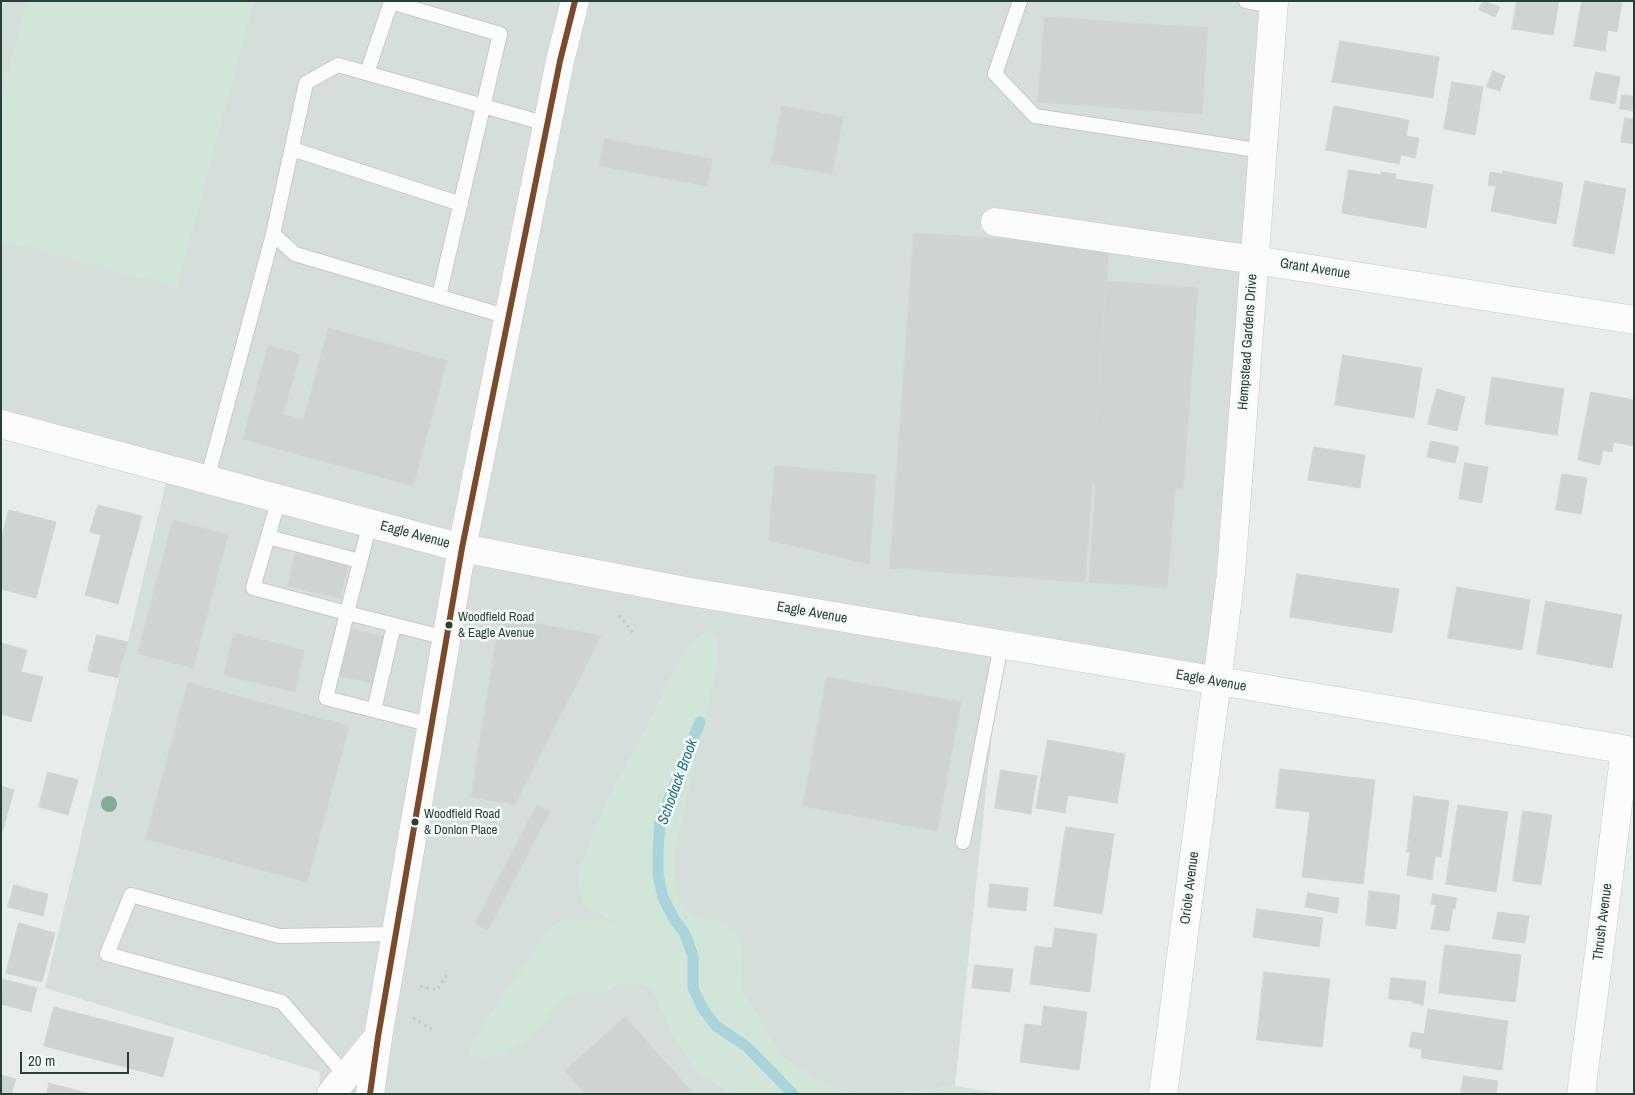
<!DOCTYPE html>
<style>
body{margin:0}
#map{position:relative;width:1635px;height:1095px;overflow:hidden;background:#e8edeb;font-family:"Archivo Narrow",sans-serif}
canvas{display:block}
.frame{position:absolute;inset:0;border:2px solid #24423a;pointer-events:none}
.scale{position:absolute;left:20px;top:1052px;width:109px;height:22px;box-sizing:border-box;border:2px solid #24423a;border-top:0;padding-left:6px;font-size:15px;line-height:18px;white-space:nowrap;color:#24423a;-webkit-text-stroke:4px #f7fbf9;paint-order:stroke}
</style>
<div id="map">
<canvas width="1635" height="1095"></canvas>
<div class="frame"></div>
<div class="scale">20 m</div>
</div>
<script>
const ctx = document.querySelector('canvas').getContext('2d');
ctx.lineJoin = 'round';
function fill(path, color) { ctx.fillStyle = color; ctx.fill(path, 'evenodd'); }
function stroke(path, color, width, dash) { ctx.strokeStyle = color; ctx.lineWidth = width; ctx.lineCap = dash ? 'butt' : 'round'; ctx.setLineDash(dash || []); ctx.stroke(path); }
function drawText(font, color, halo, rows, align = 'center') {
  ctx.font = font + ' "Archivo Narrow",sans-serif'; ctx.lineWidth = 5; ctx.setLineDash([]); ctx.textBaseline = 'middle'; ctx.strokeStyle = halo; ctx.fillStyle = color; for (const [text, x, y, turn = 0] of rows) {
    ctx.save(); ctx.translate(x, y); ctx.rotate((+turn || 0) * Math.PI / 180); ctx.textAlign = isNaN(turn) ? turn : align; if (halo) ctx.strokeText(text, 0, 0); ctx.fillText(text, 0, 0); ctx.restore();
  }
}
fill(new Path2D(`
 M 1,1 L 1265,1 L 1208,670 L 1003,629 L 955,1086 L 891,1094 L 319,1094 L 320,1072 L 45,988 L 169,470 L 1,424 Z`), '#d6dedb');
fill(new Path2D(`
 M 27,1 L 254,1 L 177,287 L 1,240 L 1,97 Z
 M 712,634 C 721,641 718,656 717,666 L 674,854 L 676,895 L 683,907 L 695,915 L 725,924 L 736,931 L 742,947 L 741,977 L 743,991 L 781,1055 L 815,1080 L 843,1091 L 866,1094 L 732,1094 L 699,1074 L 674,1037 L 652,989 C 639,983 630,978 616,986 C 612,988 607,992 603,993 C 593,996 579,991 569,996 C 556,1002 548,1016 540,1026 C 523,1049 496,1058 469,1058 L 472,1044 L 482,1030 L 502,994 L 524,967 L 547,930 L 565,919 L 580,918 L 619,924 L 585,906 L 580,891 L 578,872 L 605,804 L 645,730 L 675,668 L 691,642 L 702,635 Z
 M 955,1086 L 1005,1094 L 891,1094 Z`), '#d1e6d8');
stroke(new Path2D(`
 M 700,722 L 660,822 L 658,851 L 658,875 L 663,897 L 674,919 L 685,934 L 693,956 L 693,988 L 703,1009 L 716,1026 L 747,1047 L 793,1094`), '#a9d4db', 11);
const building = new Path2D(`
 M 1483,1 L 1500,7 L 1495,17 L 1479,10 Z
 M 1517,1 L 1559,1 L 1553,35 L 1512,29 Z
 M 1582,1 L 1622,1 L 1617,32 L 1608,30 L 1605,51 L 1574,46 Z
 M 1045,17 L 1208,28 L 1202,114 L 1038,102 Z
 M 1340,41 L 1439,57 L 1433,98 L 1332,82 Z
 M 1493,71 L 1505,76 L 1500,91 L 1487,87 Z
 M 1596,72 L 1620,77 L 1615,104 L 1590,99 Z
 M 1452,82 L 1483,87 L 1475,135 L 1444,129 Z
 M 1622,95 L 1634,96 L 1634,111 L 1620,109 Z
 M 782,106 L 843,117 L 832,174 L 771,163 Z
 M 1334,106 L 1409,120 L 1406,136 L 1419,138 L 1415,158 L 1401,155 L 1399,164 L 1326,150 Z
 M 1625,118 L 1634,119 L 1634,144 L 1621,142 Z
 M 605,139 L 712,159 L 707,186 L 600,166 Z
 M 1349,170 L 1381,175 L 1381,172 L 1396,174 L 1395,179 L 1433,185 L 1426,228 L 1342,213 Z
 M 1503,171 L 1563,183 L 1556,224 L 1491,211 L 1496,186 L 1488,185 L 1490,172 L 1502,174 Z
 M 1585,181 L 1626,189 L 1614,254 L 1573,246 Z
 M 914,233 L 1109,246 L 1085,582 L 890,568 Z
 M 1106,281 L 1198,288 L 1183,490 L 1175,489 L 1167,588 L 1089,582 L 1096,484 L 1092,483 Z
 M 329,328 L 447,361 L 413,486 L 243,439 L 268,346 L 300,354 L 283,415 L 303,420 Z
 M 1343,355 L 1422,368 L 1414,418 L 1335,405 Z
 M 1492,377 L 1564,389 L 1557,435 L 1485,424 Z
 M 1437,389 L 1465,397 L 1457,431 L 1428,424 Z
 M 1591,392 L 1634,400 L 1634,446 L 1614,442 L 1612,452 L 1603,450 L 1600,465 L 1578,460 Z
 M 1431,441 L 1459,447 L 1455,463 L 1427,457 Z
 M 1314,447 L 1365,455 L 1360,488 L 1308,480 Z
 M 1465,463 L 1488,467 L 1482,503 L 1459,499 Z
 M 775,466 L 876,475 L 869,564 L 769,540 Z
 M 1562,474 L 1587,478 L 1581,514 L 1556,510 Z
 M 98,505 L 142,516 L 118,604 L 85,595 L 101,535 L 90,532 Z
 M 9,510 L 56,522 L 36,598 L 1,589 L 1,539 Z
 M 173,520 L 228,535 L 193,668 L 138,654 Z
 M 297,548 L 349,560 L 340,598 L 288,586 Z
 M 1297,574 L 1399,589 L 1392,633 L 1290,617 Z
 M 1457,587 L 1530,600 L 1522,650 L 1448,638 Z
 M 1546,601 L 1622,615 L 1612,668 L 1537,654 Z
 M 507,618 L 601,636 L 515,804 L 471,797 L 499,623 Z
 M 351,629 L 387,637 L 376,684 L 340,676 Z
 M 234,633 L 304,650 L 295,692 L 224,675 Z
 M 97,635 L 128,642 L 118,678 L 88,671 Z
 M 1,643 L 27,650 L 21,672 L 43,677 L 31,722 L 1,714 Z
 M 827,677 L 961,702 L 937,831 L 803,806 Z
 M 188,683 L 349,726 L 307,882 L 146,839 Z
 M 1048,740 L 1125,754 L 1117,803 L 1068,795 L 1065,813 L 1036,808 Z
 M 1280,769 L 1375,780 L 1363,884 L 1302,877 L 1310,812 L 1276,808 Z
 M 1001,770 L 1037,776 L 1031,814 L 995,808 Z
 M 48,772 L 78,780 L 68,815 L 39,807 Z
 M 1,786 L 14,790 L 2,833 L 1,833 Z
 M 1414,796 L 1449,801 L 1441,857 L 1435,856 L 1432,880 L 1407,875 L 1410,852 L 1407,852 Z
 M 537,805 L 550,811 L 488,930 L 475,924 Z
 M 1458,805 L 1508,812 L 1496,892 L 1446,884 Z
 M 1523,811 L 1552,815 L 1541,885 L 1513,881 Z
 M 1066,827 L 1114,834 L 1102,914 L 1054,906 Z
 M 990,884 L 1028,888 L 1026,911 L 988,907 Z
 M 14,885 L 48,894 L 43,916 L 8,907 Z
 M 1369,891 L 1400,895 L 1396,929 L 1366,925 Z
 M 1308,893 L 1339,898 L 1337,913 L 1305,907 Z
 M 1433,894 L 1457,898 L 1455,909 L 1453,908 L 1449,931 L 1431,929 L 1436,905 L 1431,904 Z
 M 1257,909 L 1323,918 L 1319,947 L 1253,937 Z
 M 1498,912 L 1529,916 L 1525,943 L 1493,939 Z
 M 19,923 L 55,933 L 42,982 L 6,973 Z
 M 1055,928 L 1097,934 L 1090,992 L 1030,984 L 1035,946 L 1052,948 Z
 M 1445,945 L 1521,955 L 1515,1002 L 1439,993 Z
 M 975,965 L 1013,969 L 1010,992 L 972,988 Z
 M 1264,972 L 1330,979 L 1322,1047 L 1257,1040 Z
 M 1391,978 L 1426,981 L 1423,1005 L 1413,1003 L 1413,1001 L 1389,999 Z
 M 3,979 L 37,988 L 31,1012 L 1,1004 Z
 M 1044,1006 L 1087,1012 L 1079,1070 L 1020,1062 L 1025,1024 L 1041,1026 Z
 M 54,1007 L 174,1038 L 163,1077 L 44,1046 Z
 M 1428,1009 L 1508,1021 L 1502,1070 L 1421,1058 L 1422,1049 L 1409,1047 L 1412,1032 L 1424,1034 Z
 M 625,1017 L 694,1094 L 586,1094 L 565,1071 Z
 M 1,1075 L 16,1079 L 11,1094 L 1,1094 Z
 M 1464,1076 L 1498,1081 L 1496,1094 L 1473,1094 L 1461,1092 Z
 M 49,1083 L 90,1094 L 47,1094 Z`);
fill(building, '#cfd4d2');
stroke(building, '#d1d6d4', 1);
const lane = new Path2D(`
 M 1020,1 L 995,74 L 1035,116 L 1263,151
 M 1246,1 L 1273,6
 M 367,73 L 391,2 L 500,34 L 439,296
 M 292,149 L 461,204
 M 508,317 L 295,254 L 273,234 L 306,83 L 338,65 L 547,124
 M 207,480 L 273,234
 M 279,499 L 253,588 L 347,613 L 370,523
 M 268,537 L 360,561
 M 374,710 L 394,625
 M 432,725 L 326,698 L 347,613 L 446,638
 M 963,842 L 1001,645
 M 346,1076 L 282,1002 L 107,954 L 131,895 L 279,936 L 395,934`);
const street = new Path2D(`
 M 995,222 L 1255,260 L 1634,320
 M 331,1094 L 378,1037
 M 1163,1094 L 1231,574 L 1274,1
 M 1581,1094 L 1625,750`);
const secondary = new Path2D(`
 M 1,424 L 462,548 L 685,591 L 1634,751
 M 370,1094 L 378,1037 L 462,548 L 560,61 L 575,1`);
stroke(lane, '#c5cac8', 16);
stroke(street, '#c5cac8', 29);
stroke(secondary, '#c3cbc8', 29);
stroke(new Path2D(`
 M 619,615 L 634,634
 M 420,986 L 437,990 L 448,973
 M 413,1018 L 432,1029`), '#c3ccca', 3, [2.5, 4]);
stroke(lane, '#fcfcfc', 14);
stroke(street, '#fcfcfc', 28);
stroke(secondary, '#fcfcfc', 28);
stroke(new Path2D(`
 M 370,1094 L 378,1037 L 462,548 L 560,61 L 575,1`), '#7a4b2a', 6);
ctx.fillStyle = '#81ae93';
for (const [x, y] of [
 [109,804]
]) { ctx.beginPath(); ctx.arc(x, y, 8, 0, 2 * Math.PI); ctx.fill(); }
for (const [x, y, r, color] of [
 [449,625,4.5,"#24423a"],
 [415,822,4.5,"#24423a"]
]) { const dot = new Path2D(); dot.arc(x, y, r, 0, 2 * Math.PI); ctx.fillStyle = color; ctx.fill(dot); stroke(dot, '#f7fbf9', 2); }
drawText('13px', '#24423a', '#f7fbf9', [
 ["Woodfield Road",458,618],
 ["& Eagle Avenue",458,634],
 ["Woodfield Road",424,815],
 ["& Donlon Place",424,831]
], 'left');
drawText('14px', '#24423a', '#f7fbf9', [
 ["Grant Avenue",1315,269,9],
 ["Hempstead Gardens Drive",1248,342,-86],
 ["Eagle Avenue",415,535,15],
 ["Eagle Avenue",812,613,10],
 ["Eagle Avenue",1211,681,10],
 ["Oriole Avenue",1190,888,-83],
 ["Thrush Avenue",1603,922,-83]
]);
drawText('italic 15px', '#1c6f80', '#f7fbf9', [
 ["Schodack Brook",678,782,-70]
]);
</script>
